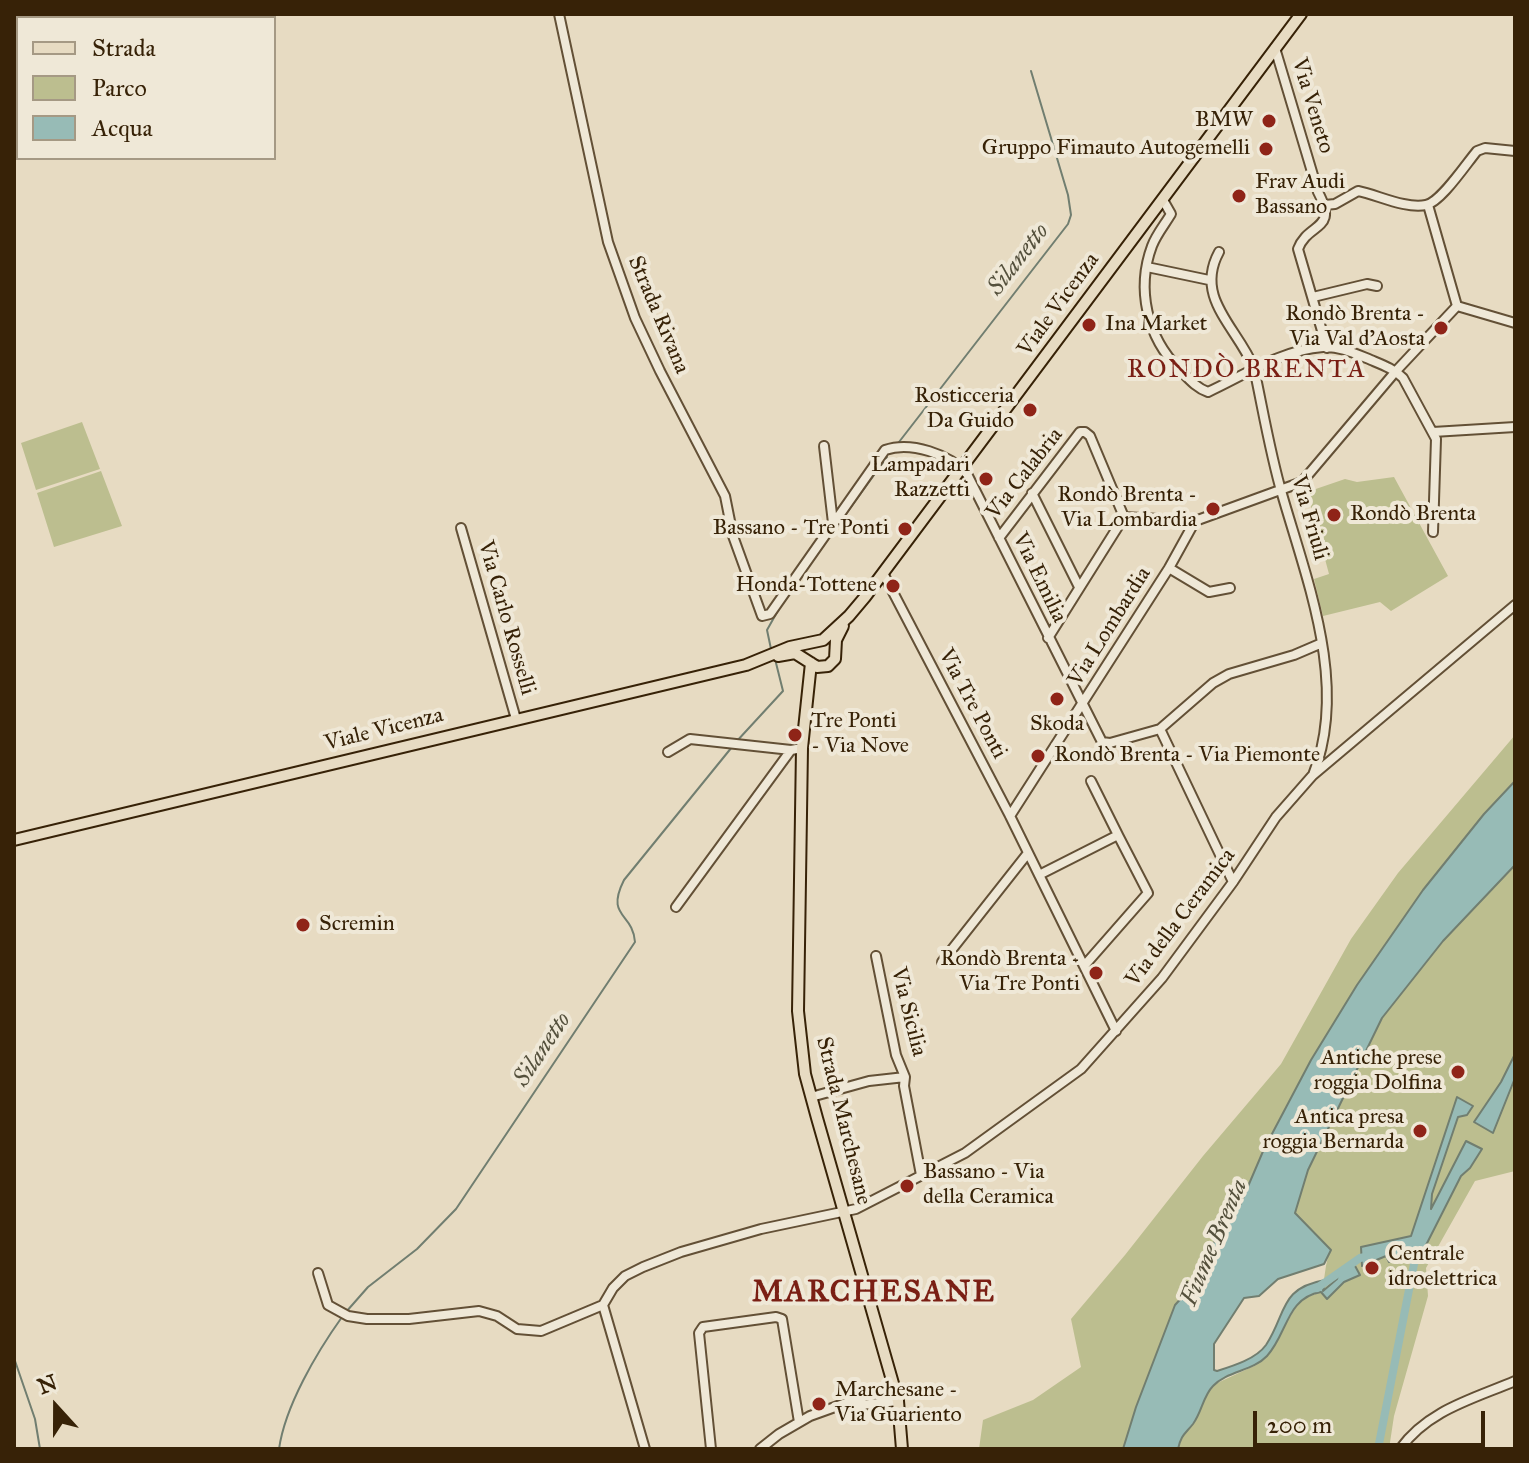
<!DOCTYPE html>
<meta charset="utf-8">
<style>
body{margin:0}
#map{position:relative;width:1529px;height:1463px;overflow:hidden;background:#e7dbc2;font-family:"IM FELL Great Primer",serif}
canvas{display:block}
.frame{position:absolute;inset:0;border:16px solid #372207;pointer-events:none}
.legend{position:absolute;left:16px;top:16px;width:260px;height:144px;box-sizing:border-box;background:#efe8d7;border:2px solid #a59984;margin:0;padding:10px 14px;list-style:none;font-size:24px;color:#372207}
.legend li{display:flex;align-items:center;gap:16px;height:40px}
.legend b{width:40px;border:2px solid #a59984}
.north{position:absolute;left:16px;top:1367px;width:80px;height:80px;-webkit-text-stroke:6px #efe8d7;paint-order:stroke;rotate:339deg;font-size:22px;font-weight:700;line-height:32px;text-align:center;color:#372207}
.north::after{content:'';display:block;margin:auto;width:28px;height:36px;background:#372207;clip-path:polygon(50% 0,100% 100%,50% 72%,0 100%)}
.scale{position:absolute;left:1253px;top:1411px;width:232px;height:36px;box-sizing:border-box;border:4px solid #372207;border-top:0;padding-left:10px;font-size:24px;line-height:28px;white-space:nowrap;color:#372207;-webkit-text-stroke:6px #efe8d7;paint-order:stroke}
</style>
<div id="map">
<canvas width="1529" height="1463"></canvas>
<div class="frame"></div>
<ul class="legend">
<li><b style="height:10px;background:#e7dbc2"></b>Strada</li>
<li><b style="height:22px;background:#bcbe8f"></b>Parco</li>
<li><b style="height:22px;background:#97bbb6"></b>Acqua</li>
</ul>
<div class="north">N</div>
<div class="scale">200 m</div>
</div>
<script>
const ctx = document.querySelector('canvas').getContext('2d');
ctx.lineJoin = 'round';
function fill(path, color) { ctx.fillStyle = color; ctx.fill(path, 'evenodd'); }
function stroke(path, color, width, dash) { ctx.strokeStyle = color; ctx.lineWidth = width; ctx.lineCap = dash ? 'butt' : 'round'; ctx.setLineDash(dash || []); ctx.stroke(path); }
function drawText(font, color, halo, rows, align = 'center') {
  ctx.font = font + ' "IM FELL Great Primer",serif'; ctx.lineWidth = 8; ctx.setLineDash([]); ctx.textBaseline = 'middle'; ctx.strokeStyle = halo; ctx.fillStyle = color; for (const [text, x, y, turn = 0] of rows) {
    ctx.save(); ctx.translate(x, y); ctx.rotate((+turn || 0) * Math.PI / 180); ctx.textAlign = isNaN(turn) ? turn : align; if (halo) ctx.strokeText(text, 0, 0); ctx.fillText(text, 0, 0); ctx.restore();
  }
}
fill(new Path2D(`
 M 82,422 L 100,469 L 36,490 L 21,443 Z
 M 101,471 L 122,526 L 54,547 L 37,493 Z
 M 1394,477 L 1448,576 L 1391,611 L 1380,602 L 1323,616 L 1314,579 L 1329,574 L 1307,492 L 1345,479 L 1357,482 Z
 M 1515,735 L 1515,781 L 1484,814 L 1423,890 L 1357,985 L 1311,1060 L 1264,1149 L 1240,1205 L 1203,1258 L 1196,1282 L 1175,1305 L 1136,1407 L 1123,1449 L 979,1449 L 983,1420 L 1033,1400 L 1081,1367 L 1071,1319 L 1125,1255 L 1203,1156 L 1281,1064 L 1351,939 L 1398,873 Z
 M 1515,865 L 1515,1171 L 1475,1181 L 1426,1268 L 1428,1296 L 1394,1416 L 1389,1449 L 1178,1449 L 1181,1435 L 1195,1422 L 1203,1399 L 1213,1385 L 1256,1365 L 1286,1324 L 1300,1300 L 1321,1292 C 1326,1277 1324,1264 1331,1250 L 1294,1213 L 1308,1170 L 1382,1018 L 1443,941 Z`), '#bcbe8f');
const water = new Path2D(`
 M 1515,781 L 1515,865 L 1443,941 L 1382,1018 L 1308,1170 L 1295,1213 L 1331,1250 L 1324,1264 L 1278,1279 L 1259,1296 L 1244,1298 L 1214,1344 L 1214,1370 L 1217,1371 C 1233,1366 1256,1359 1266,1345 C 1287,1313 1279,1288 1325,1280 L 1323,1291 L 1337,1279 L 1341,1269 L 1354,1264 L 1360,1275 L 1344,1282 L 1327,1299 L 1321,1292 C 1286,1298 1288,1333 1267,1356 C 1253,1371 1227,1371 1213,1386 C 1203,1396 1202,1412 1193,1424 C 1185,1434 1181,1435 1178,1449 L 1123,1449 L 1136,1407 L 1175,1305 L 1196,1282 L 1203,1258 L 1240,1205 L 1264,1149 L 1311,1060 L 1357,985 L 1423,890 L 1484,814 Z
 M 1515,1054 L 1515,1078 L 1493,1133 L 1474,1122 L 1501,1082 Z
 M 1457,1097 L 1473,1106 L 1467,1115 L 1458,1117 L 1432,1194 L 1431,1209 L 1466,1141 L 1482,1149 L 1470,1168 L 1461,1176 L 1421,1255 L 1408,1255 L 1389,1262 L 1386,1256 L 1362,1266 L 1361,1247 L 1411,1236 Z`);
fill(water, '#97bbb6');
stroke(water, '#717e70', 2);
stroke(new Path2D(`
 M 899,442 L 1068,224 L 1071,215 L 1068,195 L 1031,71
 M 820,550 L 887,457
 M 771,649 L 767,630 L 780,607
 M 736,742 L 783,691 L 776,663
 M 346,1312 L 368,1287 L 417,1249 L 456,1209 L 635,942 C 633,912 605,918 624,880 L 732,747
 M 14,1358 L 35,1419 L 40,1449
 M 279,1449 C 285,1406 317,1352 342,1317`), '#717e70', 2);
stroke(new Path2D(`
 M 1317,1288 L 1360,1258 L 1370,1256
 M 1378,1449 L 1415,1259`), '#97bbb6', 8);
const minor = new Path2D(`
 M 559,14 L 608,242 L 635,318 L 660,371 L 725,496 L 733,536 L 762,616 L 770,614 L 885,450 C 911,441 949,454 967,474 L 1102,742 L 1110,743 L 1160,729 L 1213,683 L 1229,674 L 1294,655 L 1322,643
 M 69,18 L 70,14
 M 1275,48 L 1318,192 C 1339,231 1308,222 1298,249 L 1327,348
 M 14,117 L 18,114
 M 1163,200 L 1171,214 C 1165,224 1156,235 1152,246 C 1136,289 1147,337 1179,369 C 1188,378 1196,388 1208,392 C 1245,375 1281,350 1323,347 C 1340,346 1356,354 1371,360 C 1383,365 1394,369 1403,378 L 1436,439 L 1433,532
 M 1325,205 L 1335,204 L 1358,191 C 1378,195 1405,209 1426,205 C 1441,202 1466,164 1477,151 L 1485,148 L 1515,151
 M 1428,205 L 1457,306
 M 1219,252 C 1194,298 1237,327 1254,368 C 1263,410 1270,453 1282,494 C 1307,581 1349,686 1313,775
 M 1147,267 L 1209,280
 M 1313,297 L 1367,284 L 1377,286
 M 1457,306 L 1515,323
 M 1433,432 L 1515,427
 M 824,446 L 833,523
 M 1032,493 L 1079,587
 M 461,528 L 516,719
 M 999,538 L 1080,432 L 1085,432 L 1090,436 L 1124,517
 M 1169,568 L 1209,592 L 1230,588
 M 883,573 L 1010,816 L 1116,1031
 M 1048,638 L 1124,517 L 1195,521
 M 1160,729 L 1233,882
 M 668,752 L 690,739 L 791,750
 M 1010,816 L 1169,568 L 1195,521 L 1302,482 L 1396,371 L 1457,306
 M 1039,875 L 1118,835 L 1091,781
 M 676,907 L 791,750 L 802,748
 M 876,956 L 896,1055 L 905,1077 L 904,1086 L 921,1175
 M 942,962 L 1028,853
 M 1084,966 L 1148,893 L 1118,835
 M 811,1097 L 869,1081 L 905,1077
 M 318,1273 L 328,1305 L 348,1316 L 367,1319 L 409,1319 L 479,1311 L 497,1316 L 517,1329 L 541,1331 L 603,1305 L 613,1288 L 625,1276 L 643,1267 L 681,1252 L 761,1229 L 856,1209 L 965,1153 L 1081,1069 L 1162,978 L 1233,882 L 1276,817 L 1312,776 L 1515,605
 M 603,1305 L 645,1449
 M 851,1406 L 898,1401
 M 711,1449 L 699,1333 L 703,1327 L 776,1317 L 782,1319 L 799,1422
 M 760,1449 L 779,1434 L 810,1416 L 885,1389 L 897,1395
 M 1400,1449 C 1428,1410 1473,1399 1515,1381`);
const major = new Path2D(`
 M 778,656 L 795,653 L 817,667 L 828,666 L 835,659 L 836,640 L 843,626
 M 811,663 L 802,748 L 798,1011 L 805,1074 L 817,1118 L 898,1401 L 902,1449
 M 14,840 L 746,665 L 790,647 L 823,640 L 849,616 L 865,597 L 1301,14`);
stroke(minor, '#635036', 12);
stroke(major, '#372207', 14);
stroke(minor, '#efe8d7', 8);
stroke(major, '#e7dbc2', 10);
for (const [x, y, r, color] of [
 [1269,121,8,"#8f2418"],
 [1266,149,8,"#8f2418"],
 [1239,196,8,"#8f2418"],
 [1089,325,8,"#8f2418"],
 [1441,328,8,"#8f2418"],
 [1030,410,8,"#8f2418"],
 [986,479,8,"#8f2418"],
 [1213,509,8,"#8f2418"],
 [1334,515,8,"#8f2418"],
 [905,529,8,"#8f2418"],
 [893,586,8,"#8f2418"],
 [1057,699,8,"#8f2418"],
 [795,735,8,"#8f2418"],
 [1038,756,8,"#8f2418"],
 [303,925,8,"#8f2418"],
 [1096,973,8,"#8f2418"],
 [1458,1072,8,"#8f2418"],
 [1420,1131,8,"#8f2418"],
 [907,1186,8,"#8f2418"],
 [1372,1268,8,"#8f2418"],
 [819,1404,8,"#8f2418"]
]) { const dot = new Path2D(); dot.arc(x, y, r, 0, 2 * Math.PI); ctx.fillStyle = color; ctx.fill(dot); stroke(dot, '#efe8d7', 3); }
drawText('22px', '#372207', '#efe8d7', [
 ["Via Veneto",1312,106,73],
 ["Viale Vicenza",1059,305,-54],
 ["Strada Rivana",658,315,67],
 ["Via Calabria",1025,474,-52],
 ["Via Friuli",1309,518,74],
 ["Via Emilia",1039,578,64],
 ["Via Carlo Rosselli",506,618,74],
 ["Via Lombardia",1110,627,-58],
 ["Via Tre Ponti",972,704,62],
 ["Viale Vicenza",384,730,-14],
 ["Via della Ceramica",1181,918,-53],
 ["Via Sicilia",908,1012,76],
 ["Strada Marchesane",843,1121,76]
]);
drawText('22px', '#372207', '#efe8d7', [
 ["BMW",1253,121],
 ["Gruppo Fimauto Autogemelli",1250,149],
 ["Frav Audi",1255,183,"left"],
 ["Bassano",1255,208,"left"],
 ["Rondò Brenta -",1425,315],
 ["Via Val d'Aosta",1425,340],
 ["Ina Market",1105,325,"left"],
 ["Rosticceria",1014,397],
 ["Da Guido",1014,422],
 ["Lampadari",970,466],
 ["Razzetti",970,491],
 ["Rondò Brenta -",1197,496],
 ["Via Lombardia",1197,521],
 ["Rondò Brenta",1350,515,"left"],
 ["Bassano - Tre Ponti",889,529],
 ["Honda-Tottene",877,586],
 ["Tre Ponti",811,722,"left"],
 ["- Via Nove",811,747,"left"],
 ["Skoda",1057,725,"center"],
 ["Rondò Brenta - Via Piemonte",1054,756,"left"],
 ["Scremin",319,925,"left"],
 ["Rondò Brenta -",1080,960],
 ["Via Tre Ponti",1080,985],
 ["Antiche prese",1442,1059],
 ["roggia Dolfina",1442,1084],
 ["Antica presa",1404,1118],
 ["roggia Bernarda",1404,1143],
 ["Bassano - Via",923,1173,"left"],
 ["della Ceramica",923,1198,"left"],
 ["Centrale",1388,1255,"left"],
 ["idroelettrica",1388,1280,"left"],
 ["Marchesane -",835,1391,"left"],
 ["Via Guariento",835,1416,"left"]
], 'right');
drawText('italic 24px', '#54503c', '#efe8d7', [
 ["Silanetto",1019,260,-52],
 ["Silanetto",543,1050,-56],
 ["Fiume Brenta",1215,1243,-67]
]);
ctx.letterSpacing = '2px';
drawText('26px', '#7a1f14', '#efe8d7', [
 ["RONDÒ BRENTA",1247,371]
]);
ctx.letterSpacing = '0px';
ctx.letterSpacing = '2px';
drawText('bold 30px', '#7a1f14', '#efe8d7', [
 ["MARCHESANE",874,1294]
]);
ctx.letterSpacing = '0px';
</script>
